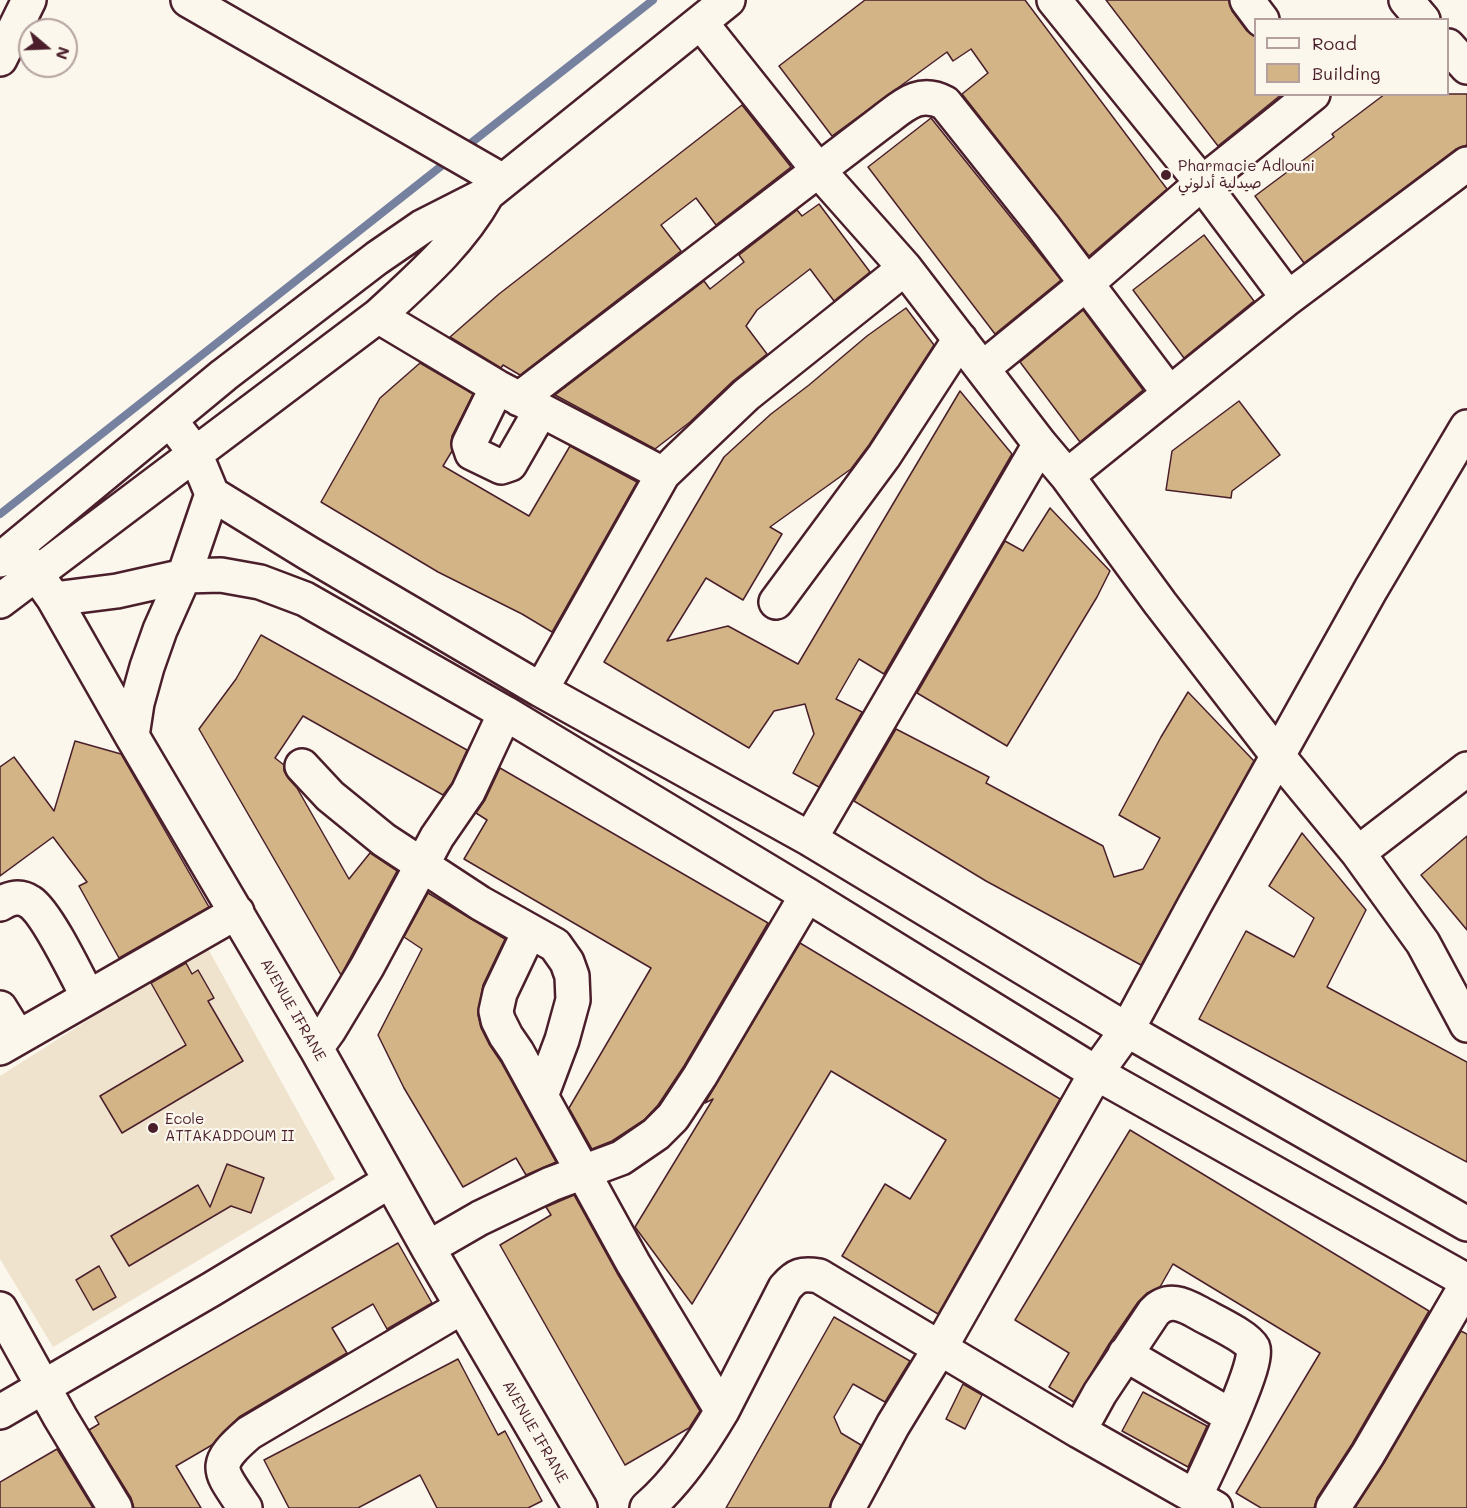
<!DOCTYPE html>
<meta charset="utf-8">
<style>
body{margin:0}
#map{position:relative;width:1467px;height:1508px;overflow:hidden;background:#fbf7ec;font-family:Mali,sans-serif}
canvas{display:block}
.legend{position:absolute;left:1254px;top:18px;width:195px;height:78px;box-sizing:border-box;background:#fbf7ec;border:2px solid #b4a19f;margin:0;padding:8px 10px;list-style:none;font-size:18px;color:#4a1f2b}
.legend li{display:flex;align-items:center;gap:12px;height:30px}
.legend b{width:30px;border:2px solid #b4a19f}
.north{position:absolute;left:18px;top:18px;width:60px;height:60px;box-sizing:border-box;background:#fbf7ec;border:2px solid #b4a19f;border-radius:50%;rotate:109deg;font-size:16px;font-weight:700;line-height:24px;text-align:center;color:#4a1f2b}
.north::after{content:'';display:block;margin:auto;width:21px;height:27px;background:#4a1f2b;clip-path:polygon(50% 0,100% 100%,50% 72%,0 100%)}
</style>
<div id="map">
<canvas width="1467" height="1508"></canvas>
<ul class="legend">
<li><b style="height:8px;background:#fbf7ec"></b>Road</li>
<li><b style="height:16px;background:#d2b487"></b>Building</li>
</ul>
<div class="north">N</div>
</div>
<script>
const ctx = document.querySelector('canvas').getContext('2d');
ctx.lineJoin = 'round';
function fill(path, color) { ctx.fillStyle = color; ctx.fill(path, 'evenodd'); }
function stroke(path, color, width, dash) { ctx.strokeStyle = color; ctx.lineWidth = width; ctx.lineCap = dash ? 'butt' : 'round'; ctx.setLineDash(dash || []); ctx.stroke(path); }
function drawText(font, color, halo, rows, align = 'center') {
  ctx.font = font + ' Mali,"Playpen Sans Arabic",sans-serif'; ctx.lineWidth = 4.5; ctx.setLineDash([]); ctx.textBaseline = 'middle'; ctx.strokeStyle = halo; ctx.fillStyle = color; for (const [text, x, y, turn = 0] of rows) {
    ctx.save(); ctx.translate(x, y); ctx.rotate((+turn || 0) * Math.PI / 180); ctx.textAlign = isNaN(turn) ? turn : align; if (halo) ctx.strokeText(text, 0, 0); ctx.fillText(text, 0, 0); ctx.restore();
  }
}
fill(new Path2D(`
 M 206,945 L 335,1179 L 53,1347 L 0,1259 L 0,1076 Z`), '#efe3ce');
stroke(new Path2D(`
 M 462,150 L 653,0
 M 0,514 L 449,160`), '#75819f', 8);
const building = new Path2D(`
 M 865,0 L 1025,0 L 1167,189 L 1089,256 L 962,94 L 988,73 L 971,49 L 953,61 L 947,52 L 832,136 L 779,66 Z
 M 1106,0 L 1229,0 L 1232,11 L 1247,31 L 1256,37 L 1256,94 L 1282,94 L 1218,146 Z
 M 1385,94 L 1467,94 L 1467,145 L 1456,149 L 1304,263 L 1255,196 L 1334,137 L 1332,134 Z
 M 742,105 L 791,167 L 716,225 L 696,198 L 661,225 L 681,251 L 520,375 L 503,365 L 501,368 L 450,337 L 499,294 Z
 M 931,118 L 1061,280 L 995,334 L 868,167 Z
 M 819,204 L 870,272 L 834,301 L 810,269 L 757,310 L 746,326 L 767,354 L 733,381 L 690,422 L 655,449 L 555,395 L 704,281 L 710,289 L 744,262 L 739,255 L 797,210 L 802,216 Z
 M 1204,235 L 1254,301 L 1184,358 L 1133,290 Z
 M 906,308 L 934,345 L 869,445 L 851,469 L 770,527 L 782,534 L 743,600 L 706,578 L 667,641 L 728,626 L 798,664 L 960,391 L 1012,454 L 884,674 L 859,659 L 836,699 L 862,712 L 819,787 L 793,773 L 814,734 L 805,704 L 774,711 L 749,748 L 604,662 L 724,457 L 771,414 L 809,385 L 867,336 Z
 M 1083,310 L 1143,390 L 1080,442 L 1020,362 Z
 M 420,363 L 473,394 L 452,436 L 452,451 L 443,466 L 529,516 L 570,446 L 637,482 L 552,632 L 522,614 L 438,572 L 321,502 L 380,398 Z
 M 1239,401 L 1280,455 L 1232,491 L 1231,498 L 1166,490 L 1172,451 Z
 M 1050,508 L 1110,571 L 1097,597 L 1007,746 L 917,693 L 1005,541 L 1023,551 Z
 M 261,635 L 467,750 L 452,783 L 443,795 L 303,716 L 275,758 L 284,765 L 284,771 L 288,778 L 297,788 L 349,879 L 370,853 L 397,871 L 341,975 L 199,729 L 236,679 Z
 M 1188,692 L 1254,761 L 1141,965 L 986,881 L 854,801 L 896,729 L 989,777 L 986,783 L 1103,846 L 1114,877 L 1143,869 L 1160,838 L 1119,815 L 1161,737 Z
 M 75,741 L 121,754 L 209,907 L 119,958 L 79,886 L 87,882 L 53,837 L 0,876 L 0,767 L 14,757 L 54,811 Z
 M 500,768 L 768,923 L 684,1066 L 658,1105 L 644,1120 L 612,1141 L 592,1149 L 569,1108 L 651,968 L 464,859 L 487,820 L 476,813 L 485,800 Z
 M 1302,833 L 1366,910 L 1327,987 L 1467,1062 L 1467,1162 L 1199,1019 L 1246,931 L 1294,957 L 1314,918 L 1269,886 Z
 M 1467,836 L 1467,930 L 1421,875 Z
 M 428,893 L 505,939 L 483,985 L 478,1015 L 481,1028 L 489,1044 L 501,1062 L 556,1162 L 526,1175 L 516,1158 L 463,1187 L 404,1088 L 378,1035 L 422,949 L 404,937 Z
 M 800,943 L 1060,1099 L 938,1314 L 842,1256 L 885,1184 L 910,1199 L 946,1140 L 831,1071 L 692,1304 L 635,1227 L 713,1099 L 705,1103 Z
 M 186,963 L 192,974 L 198,970 L 214,998 L 208,1001 L 243,1061 L 122,1133 L 100,1096 L 186,1045 L 151,983 Z
 M 1130,1130 L 1429,1311 L 1352,1444 L 1317,1498 L 1314,1508 L 1261,1508 L 1236,1493 L 1320,1353 L 1173,1264 L 1160,1287 L 1147,1293 L 1138,1302 L 1109,1344 L 1074,1402 L 1049,1387 L 1069,1353 L 1015,1320 Z
 M 227,1164 L 264,1178 L 251,1213 L 231,1206 L 129,1266 L 111,1236 L 198,1185 L 210,1207 Z
 M 574,1195 L 617,1273 L 700,1411 L 689,1428 L 625,1465 L 500,1245 L 551,1215 L 546,1207 Z
 M 398,1243 L 432,1303 L 387,1329 L 373,1304 L 332,1328 L 347,1353 L 239,1417 L 223,1432 L 212,1445 L 176,1466 L 201,1508 L 134,1508 L 131,1498 L 89,1430 L 99,1424 L 95,1417 Z
 M 99,1266 L 116,1297 L 93,1310 L 76,1280 Z
 M 834,1317 L 910,1361 L 885,1402 L 853,1384 L 834,1417 L 841,1433 L 861,1445 L 832,1499 L 829,1508 L 726,1508 Z
 M 1461,1331 L 1467,1334 L 1467,1508 L 1355,1508 L 1384,1463 Z
 M 458,1359 L 498,1435 L 505,1431 L 542,1501 L 528,1508 L 437,1508 L 420,1475 L 358,1508 L 289,1508 L 264,1460 Z
 M 963,1384 L 982,1395 L 965,1429 L 946,1419 Z
 M 1143,1392 L 1207,1426 L 1188,1467 L 1122,1431 Z
 M 57,1449 L 93,1508 L 0,1508 L 0,1482 Z`);
fill(building, '#d2b487');
stroke(building, '#4a1f2b', 1.5);
const street = new Path2D(`
 M 188,0 L 503,181
 M 1054,0 L 1202,183 L 1288,298
 M 1247,0 L 1262,20
 M 1406,0 L 1423,20
 M 701,23 L 819,171 L 905,268 L 1040,444 L 1067,476 L 1160,603 L 1278,756 L 1358,853 L 1467,769
 M 1448,46 L 1467,67
 M 0,59 L 29,0
 M 378,316 L 497,387 L 663,474
 M 983,368 L 1086,284 L 1202,183 L 1313,94
 M 497,387 L 469,444 L 472,453 L 501,467 L 510,464 L 541,410
 M 519,399 L 883,121 C 903,106 919,89 945,103 L 1043,226 L 1169,393
 M 170,420 L 195,453 L 212,494 L 308,553 L 541,690 L 810,839 L 1127,1030 L 1467,1224
 M 1067,476 L 1288,298 L 1467,164
 M 17,547 L 54,599 L 132,736 L 316,1048 L 428,1248 L 580,1508
 M 0,560 L 224,375 L 377,258 L 422,227 L 487,194 L 728,0
 M 54,599 L 117,591 L 184,576 L 221,575 L 260,582 L 305,599 L 505,713 L 807,895 L 1096,1073 L 1467,1281
 M 0,601 L 378,316 C 418,279 459,244 486,196
 M 776,602 L 884,456 L 960,339
 M 541,690 L 663,474 L 746,395 L 905,268
 M 132,736 L 137,703 L 147,667 L 160,630 L 184,576 L 212,494
 M 302,766 L 330,796 L 384,840 L 480,903 L 555,945 L 567,962 L 572,976 L 573,1000 L 562,1040 L 541,1096 L 633,1263 L 722,1411 C 701,1446 678,1481 647,1508
 M 810,839 L 1040,444
 M 1358,853 L 1423,943 L 1467,1025
 M 0,904 C 10,898 20,895 30,902 C 47,913 77,976 88,997
 M 529,932 L 500,993 L 496,1011 L 498,1020 L 506,1036 L 517,1052 L 541,1096
 M 0,1008 L 18,1037
 M 0,1048 L 237,912
 M 316,1048 L 329,1030 L 367,967 L 437,837 L 468,792 L 505,713
 M 428,1248 L 480,1218 L 551,1184 L 621,1158 L 656,1134 L 673,1117 L 700,1076 L 807,895
 M 0,1309 L 60,1417 L 115,1508
 M 1125,1354 L 1231,1416
 M 722,1411 L 785,1288 C 796,1275 802,1273 819,1276 L 1079,1431 L 1215,1508
 M 0,1412 L 212,1289 L 390,1181
 M 1079,1431 L 1100,1393 L 1154,1312 C 1168,1297 1183,1304 1199,1313 C 1211,1320 1247,1336 1253,1348 C 1260,1364 1205,1475 1195,1497
 M 245,1508 C 219,1469 211,1466 249,1433 L 462,1307
 M 848,1508 L 893,1425 L 940,1348 L 1096,1073 L 1127,1030 L 1195,904 L 1371,589 L 1467,427
 M 1333,1508 L 1368,1454 L 1467,1284`);
stroke(street, '#4a1f2b', 38);
stroke(street, '#fbf7ec', 33);
for (const [x, y, r, color] of [
 [1166,175,6,"#4a1f2b"],
 [153,1128,6,"#4a1f2b"]
]) { const dot = new Path2D(); dot.arc(x, y, r, 0, 2 * Math.PI); ctx.fillStyle = color; ctx.fill(dot); stroke(dot, '#fbf7ec', 2); }
drawText('15px', '#4a1f2b', '#fbf7ec', [
 ["Pharmacie Adlouni",1178,166],
 ["صيدلية أدلوني",1178,183],
 ["Ecole",165,1119],
 ["ATTAKADDOUM II",165,1136]
], 'left');
drawText('15px', '#4a1f2b', '#fbf7ec', [
 ["AVENUE IFRANE",293,1010,60],
 ["AVENUE IFRANE",535,1432,60]
]);
</script>
